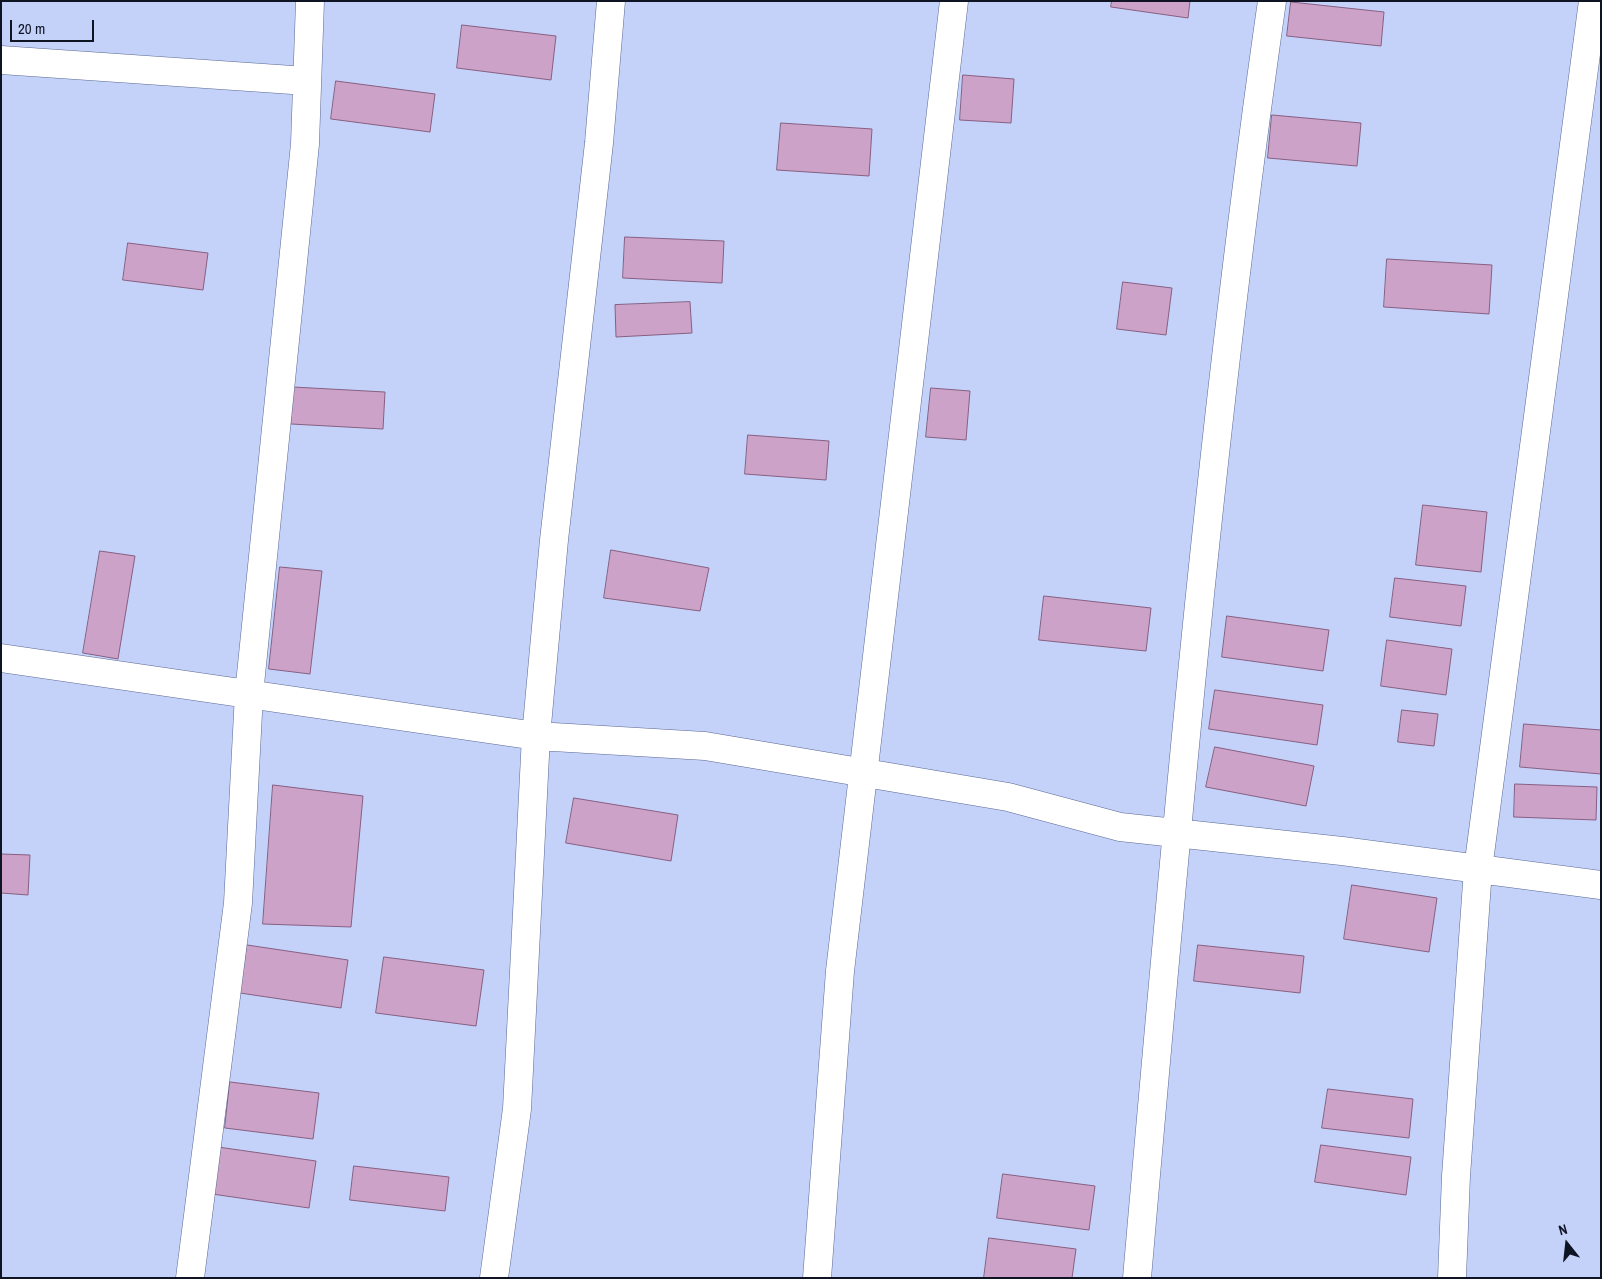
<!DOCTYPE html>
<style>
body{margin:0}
#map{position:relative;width:1602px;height:1279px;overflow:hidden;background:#c4d2f9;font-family:"Archivo Narrow",sans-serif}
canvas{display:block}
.frame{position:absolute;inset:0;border:2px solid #0f1425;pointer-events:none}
.north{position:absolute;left:1542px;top:1219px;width:50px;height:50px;-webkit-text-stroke:4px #c4d2f9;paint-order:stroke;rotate:344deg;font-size:14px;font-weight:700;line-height:20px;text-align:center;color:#0f1425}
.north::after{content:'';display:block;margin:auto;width:18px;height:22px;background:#0f1425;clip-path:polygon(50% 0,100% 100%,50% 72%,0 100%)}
.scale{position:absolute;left:10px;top:20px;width:84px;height:22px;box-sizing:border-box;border:2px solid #0f1425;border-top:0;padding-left:6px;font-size:15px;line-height:18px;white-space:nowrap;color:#0f1425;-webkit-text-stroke:4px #c4d2f9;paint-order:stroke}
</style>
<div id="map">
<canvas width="1602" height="1279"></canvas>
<div class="frame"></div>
<div class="north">N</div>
<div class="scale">20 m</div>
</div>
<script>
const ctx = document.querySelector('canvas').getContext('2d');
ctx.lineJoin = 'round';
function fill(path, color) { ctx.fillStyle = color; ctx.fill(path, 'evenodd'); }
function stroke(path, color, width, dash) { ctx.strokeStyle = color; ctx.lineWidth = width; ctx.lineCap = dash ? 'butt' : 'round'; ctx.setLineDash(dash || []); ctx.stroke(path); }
const building = new Path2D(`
 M 1112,1 L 1190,1 L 1188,18 L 1111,7 Z
 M 1291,2 L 1384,12 L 1381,46 L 1287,36 Z
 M 462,25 L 556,36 L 551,80 L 457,68 Z
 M 963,75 L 1014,79 L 1011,123 L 960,120 Z
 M 336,81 L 435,94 L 430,132 L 331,119 Z
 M 1272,115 L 1361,123 L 1357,166 L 1268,158 Z
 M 781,123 L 872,129 L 869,176 L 777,170 Z
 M 625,237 L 724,241 L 722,283 L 623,278 Z
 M 128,243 L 208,253 L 203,290 L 123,280 Z
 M 1387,259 L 1492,265 L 1489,314 L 1384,307 Z
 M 1123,282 L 1172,288 L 1166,335 L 1117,329 Z
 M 690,302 L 692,333 L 616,337 L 615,305 Z
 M 293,387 L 385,392 L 383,429 L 291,424 Z
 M 931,388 L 970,391 L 966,440 L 926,437 Z
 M 748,435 L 829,441 L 826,480 L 745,474 Z
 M 1423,505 L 1487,512 L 1481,572 L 1416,565 Z
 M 611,550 L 709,568 L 700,611 L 604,598 Z
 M 100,551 L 135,556 L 118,659 L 83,653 Z
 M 280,567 L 322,571 L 310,674 L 269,669 Z
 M 1395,578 L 1466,586 L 1461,626 L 1390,617 Z
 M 1044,596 L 1151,608 L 1146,651 L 1039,640 Z
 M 1227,616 L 1329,630 L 1323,671 L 1222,657 Z
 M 1387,640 L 1452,649 L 1446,695 L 1381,686 Z
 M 1215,690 L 1323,705 L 1317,745 L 1209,729 Z
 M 1402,710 L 1438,714 L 1434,746 L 1398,742 Z
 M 1524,724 L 1601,730 L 1601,774 L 1520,767 Z
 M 1215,747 L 1314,766 L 1306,806 L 1206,787 Z
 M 1515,784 L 1597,787 L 1596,820 L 1514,817 Z
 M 273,785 L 363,796 L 351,927 L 263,924 Z
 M 574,798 L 678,815 L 671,861 L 566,843 Z
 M 1,854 L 30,855 L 28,895 L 1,893 Z
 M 1352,885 L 1437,898 L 1429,952 L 1344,939 Z
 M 247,945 L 348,960 L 341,1008 L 240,993 Z
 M 1198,945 L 1304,956 L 1300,993 L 1194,981 Z
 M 384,957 L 484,970 L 476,1026 L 376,1013 Z
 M 230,1082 L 319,1093 L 313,1139 L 225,1128 Z
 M 1328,1089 L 1413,1099 L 1409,1138 L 1322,1128 Z
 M 1321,1145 L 1411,1157 L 1406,1195 L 1315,1182 Z
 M 218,1147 L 316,1161 L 309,1208 L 212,1194 Z
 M 354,1166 L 449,1177 L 445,1211 L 350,1200 Z
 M 1003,1174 L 1095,1186 L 1089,1230 L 997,1218 Z
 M 989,1238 L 1076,1249 L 1072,1278 L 984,1278 Z`);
fill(building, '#cda2c8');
stroke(building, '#865f82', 1);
const minor = new Path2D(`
 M 1,60 L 307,81
 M 1,658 L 536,736 L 705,746 L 1008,797 L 1120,827 L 1342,851 L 1601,885
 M 190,1278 L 238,903 L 249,694 L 305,144 L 310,1
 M 494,1278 L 517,1109 L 536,736 L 554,540 L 599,143 L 611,1
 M 817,1278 L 840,971 L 954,1
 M 1137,1278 C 1174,852 1211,425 1272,1
 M 1452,1278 L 1456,1176 L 1478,869 L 1593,1`);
stroke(minor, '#5a6894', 29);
stroke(minor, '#fff', 28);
</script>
